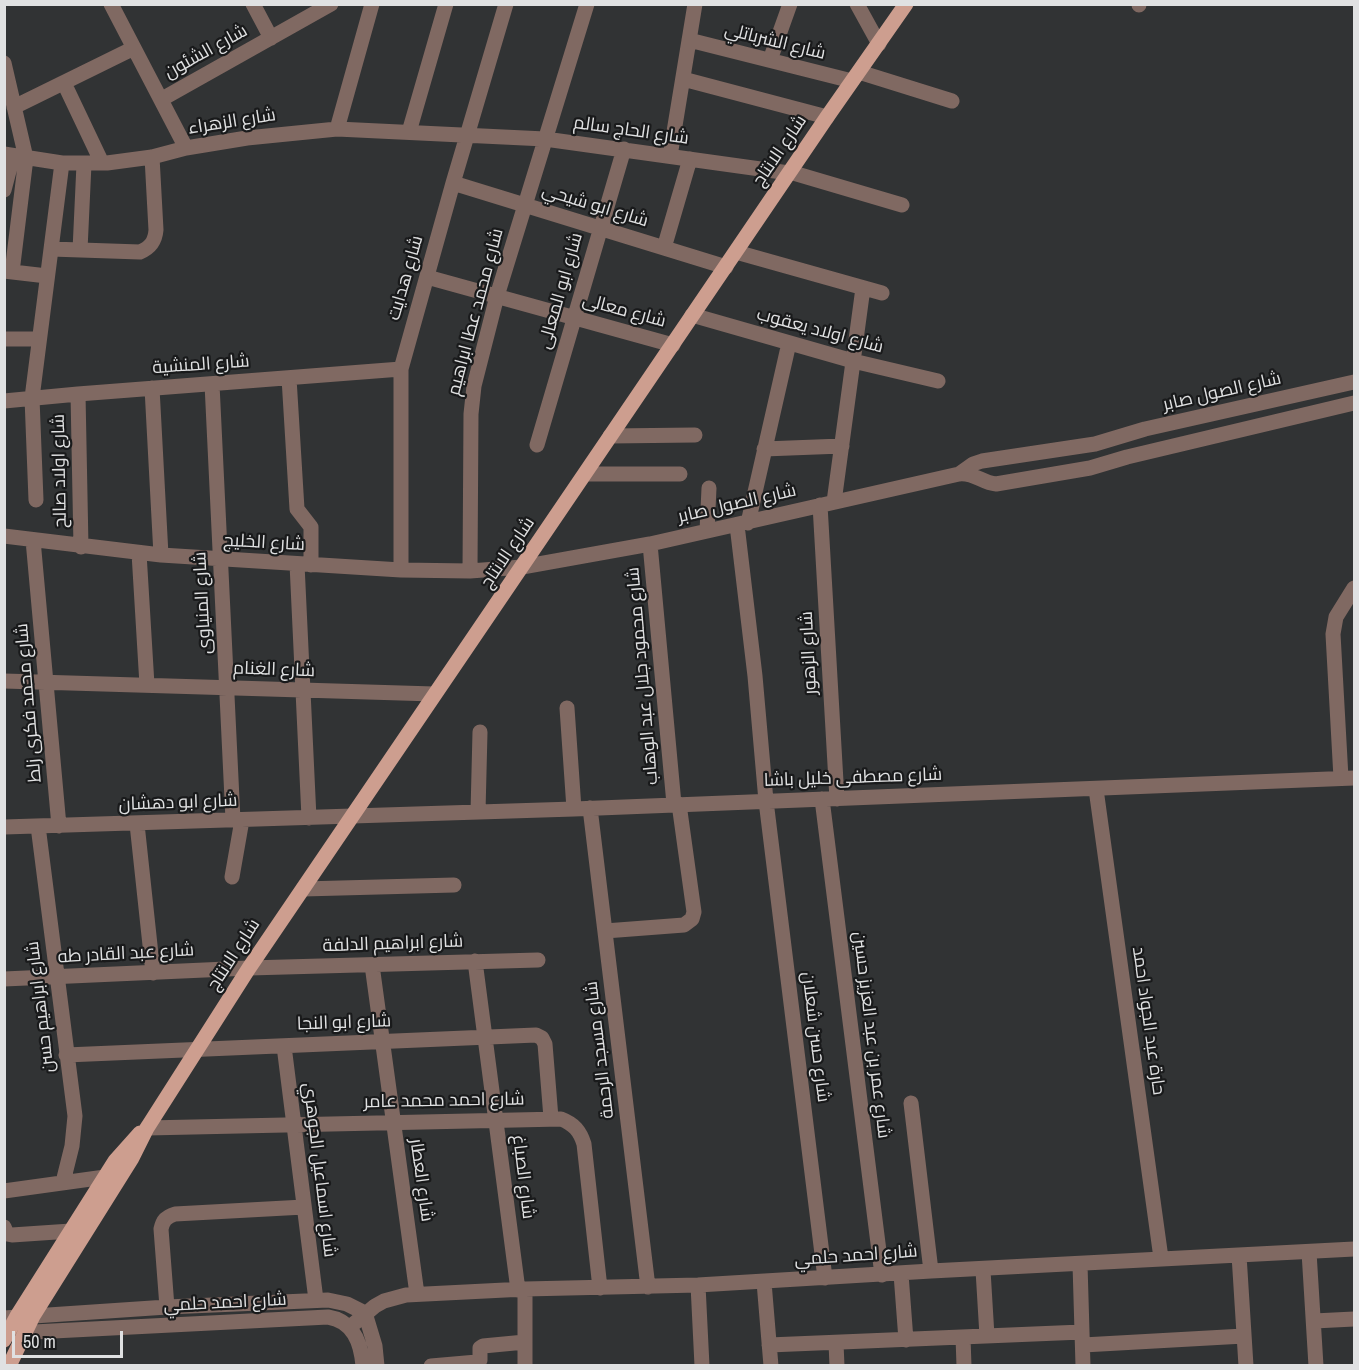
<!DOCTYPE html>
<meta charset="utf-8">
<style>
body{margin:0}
#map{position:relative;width:1359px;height:1370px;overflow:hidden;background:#313334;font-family:"Archivo Narrow",sans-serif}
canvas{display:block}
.frame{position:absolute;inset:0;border:6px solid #e0e1e2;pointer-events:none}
.scale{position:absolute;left:12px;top:1331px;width:111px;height:27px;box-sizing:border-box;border:3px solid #e0e1e2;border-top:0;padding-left:8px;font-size:18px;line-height:21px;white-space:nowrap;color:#e0e1e2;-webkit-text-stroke:4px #191a1b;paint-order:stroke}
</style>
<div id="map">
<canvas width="1359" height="1370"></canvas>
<div class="frame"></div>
<div class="scale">50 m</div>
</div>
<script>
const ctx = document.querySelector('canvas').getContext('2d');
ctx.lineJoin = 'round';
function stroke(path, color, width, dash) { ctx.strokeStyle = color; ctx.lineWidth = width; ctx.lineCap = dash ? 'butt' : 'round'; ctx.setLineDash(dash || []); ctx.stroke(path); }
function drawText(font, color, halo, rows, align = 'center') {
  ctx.font = font + ' "Archivo Narrow",Cairo,sans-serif'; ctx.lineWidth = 4.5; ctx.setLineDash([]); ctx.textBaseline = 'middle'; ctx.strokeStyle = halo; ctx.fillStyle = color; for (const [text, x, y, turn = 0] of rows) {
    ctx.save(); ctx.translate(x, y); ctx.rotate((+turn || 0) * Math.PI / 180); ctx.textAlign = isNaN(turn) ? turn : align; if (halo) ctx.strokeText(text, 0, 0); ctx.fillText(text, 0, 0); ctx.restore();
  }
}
stroke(new Path2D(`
 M 111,4 L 186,148
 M 253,4 L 271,38
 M 857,4 L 879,44
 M 1139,5 L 1139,4
 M 689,40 L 852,81
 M 770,60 L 790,4
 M 4,63 L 26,158 L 12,272
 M 859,72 L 952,101
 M 683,79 L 827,117
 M 64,83 L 102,163
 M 162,99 L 331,4
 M 14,107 L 134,48
 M 337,129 L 372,4
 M 409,132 L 446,4
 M 4,154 L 62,163 L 107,163 L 152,157 L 186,148 L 247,138 L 337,129 L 545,139 L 789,173
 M 670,156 L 695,4
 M 790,172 L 902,205
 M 453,183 L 726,267
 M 4,190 L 13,156
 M 664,248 L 690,159
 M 51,249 L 140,252 C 150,248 155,242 156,230 L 152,157
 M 80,250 L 84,164
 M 736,252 L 882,293
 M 4,271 L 47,276
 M 427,277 L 673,345
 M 692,315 L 853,361 L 938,381
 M 4,339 L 39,339
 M 289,378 L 297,509 L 311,527 L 311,565
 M 212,384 L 233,820
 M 152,388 L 161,555
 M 78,394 L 81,547
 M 4,401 L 78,394 L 401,369
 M 610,436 L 695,435
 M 537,445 L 624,149
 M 764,449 L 842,446
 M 585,474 L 680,474
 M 959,474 L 973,464 L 982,461 L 1095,444 L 1145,429 L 1354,382
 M 36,500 L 32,398 L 62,163
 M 834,502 L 863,288
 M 820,505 L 837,799
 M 748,523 L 789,343
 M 737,525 L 755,676 L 766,801 L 825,1278
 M 707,531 L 709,488
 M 4,536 L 161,555 L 401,570 L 470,571 L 522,567 L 650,544 L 959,474 C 974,472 982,483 996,484 L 1090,468 L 1127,457 L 1354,403
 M 33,540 L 59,826
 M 650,544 L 674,804
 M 139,553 L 147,685
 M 297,564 L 309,818
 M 401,570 L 401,369 L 453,183 L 506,4
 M 470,571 L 471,414 L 474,386 L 497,296 L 587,4
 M 4,681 L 434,694
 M 567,708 L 574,809
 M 1341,778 L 1333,634 L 1336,617 L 1354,588
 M 1096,789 L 1161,1258
 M 822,799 L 882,1275
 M 590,808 L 648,1287
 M 478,812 L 480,732
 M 137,824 L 153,973
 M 38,826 L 75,1116 L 72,1146 L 63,1182
 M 4,827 L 574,809 L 1354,778
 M 232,877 L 242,820
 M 303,889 L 454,885
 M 605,931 L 684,925 L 692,919 L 694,912 L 679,804
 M 475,961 L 518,1290
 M 372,965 L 417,1294
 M 4,979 L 249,968 L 538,960
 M 284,1046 L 316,1300
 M 66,1055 L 536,1035 L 542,1038 L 545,1044 L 551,1118
 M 911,1103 L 931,1271
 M 147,1128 L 561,1119 C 574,1124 580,1131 584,1144 L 600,1288
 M 4,1191 L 105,1177
 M 4,1227 L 7,1234 L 12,1235 L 71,1231
 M 1309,1252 L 1316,1366
 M 1239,1255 L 1246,1366
 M 1080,1264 L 1083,1366
 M 983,1270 L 987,1336
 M 901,1274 L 906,1340
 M 764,1282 L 771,1366
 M 698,1285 L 702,1366
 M 525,1289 L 525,1366
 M 167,1307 L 161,1229 C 163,1220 166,1217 175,1214 L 304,1207
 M 4,1318 L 167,1307 L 328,1300 L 347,1304 L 365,1313 L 375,1346 L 377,1366
 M 1314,1321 L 1354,1319
 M 350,1327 L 375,1306 L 384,1301 L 406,1295 L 525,1289 L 698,1285 L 931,1271 L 1354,1249
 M 14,1333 L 328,1317 C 353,1321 361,1342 363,1366
 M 963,1337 L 964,1366
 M 836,1343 L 837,1366
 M 769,1345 L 1082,1332
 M 1083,1345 L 1244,1336
 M 431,1366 L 477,1362 L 480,1360 L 480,1348 L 483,1346 L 525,1342`), '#806962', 15);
stroke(new Path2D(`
 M 4,1340 L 17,1316 L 115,1161 L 140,1133
 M 9,1366 L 33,1316 L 132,1158 L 147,1128 L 249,968 L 827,117 L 906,4`), '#cd9e8f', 15);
drawText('18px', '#e0e1e2', '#191a1b', [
 ["شارع الشرباتلي",775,42,14],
 ["شارع الشئون",206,52,-29],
 ["شارع الزهراء",232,122,-9],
 ["شارع الحاج سالم",631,131,8],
 ["شارع الانتاج",780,151,-56],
 ["شارع ابو شيحي",595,206,17],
 ["شارع هدايت",406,278,-74],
 ["شارع ابو المعالى",561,291,-74],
 ["شارع معالى",624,311,15],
 ["شارع محمد عطا ابراهيم",476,312,-75],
 ["شارع اولاد يعقوب",820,331,15],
 ["شارع المنشية",201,365,-4],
 ["شارع الصول صابر",1222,392,-13],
 ["شارع اولاد صالح",60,471,-91],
 ["شارع الصول صابر",737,504,-13],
 ["شارع الخليج",264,543,3],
 ["شارع الانتاج",508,553,-56],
 ["شارع المنياوى",203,603,-93],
 ["شارع الزهور",809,653,-93],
 ["شارع الغنام",274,670,2],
 ["شارع محمود جلال عبد الوهاب",643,676,-95],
 ["شارع محمد فكرى زلط",29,703,-95],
 ["شارع مصطفى خليل باشا",853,778,-2],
 ["شارع ابو دهشان",178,803,-2],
 ["شارع ابراهيم الدلفة",393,944,-2],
 ["شارع عبد القادر طه",126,954,-3],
 ["شارع الانتاج",234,955,-57],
 ["شارع ابراهيم حسن",41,1007,-97],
 ["حارة عبد الجواد احمد",1148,1021,82],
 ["شارع ابو النجا",344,1023,-2],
 ["شارع عمر بن عبد العزيز حسين",871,1035,83],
 ["شارع حسن شعلان",815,1037,83],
 ["شارع مسجد الرحمة",600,1050,-97],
 ["شارع احمد محمد عامر",444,1101,-1],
 ["شارع اسماعيل الجوهري",319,1170,83],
 ["شارع الصباغ",523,1177,83],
 ["شارع العطار",421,1180,82],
 ["شارع احمد حلمي",856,1256,-4],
 ["شارع احمد حلمي",225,1303,-3]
]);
</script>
